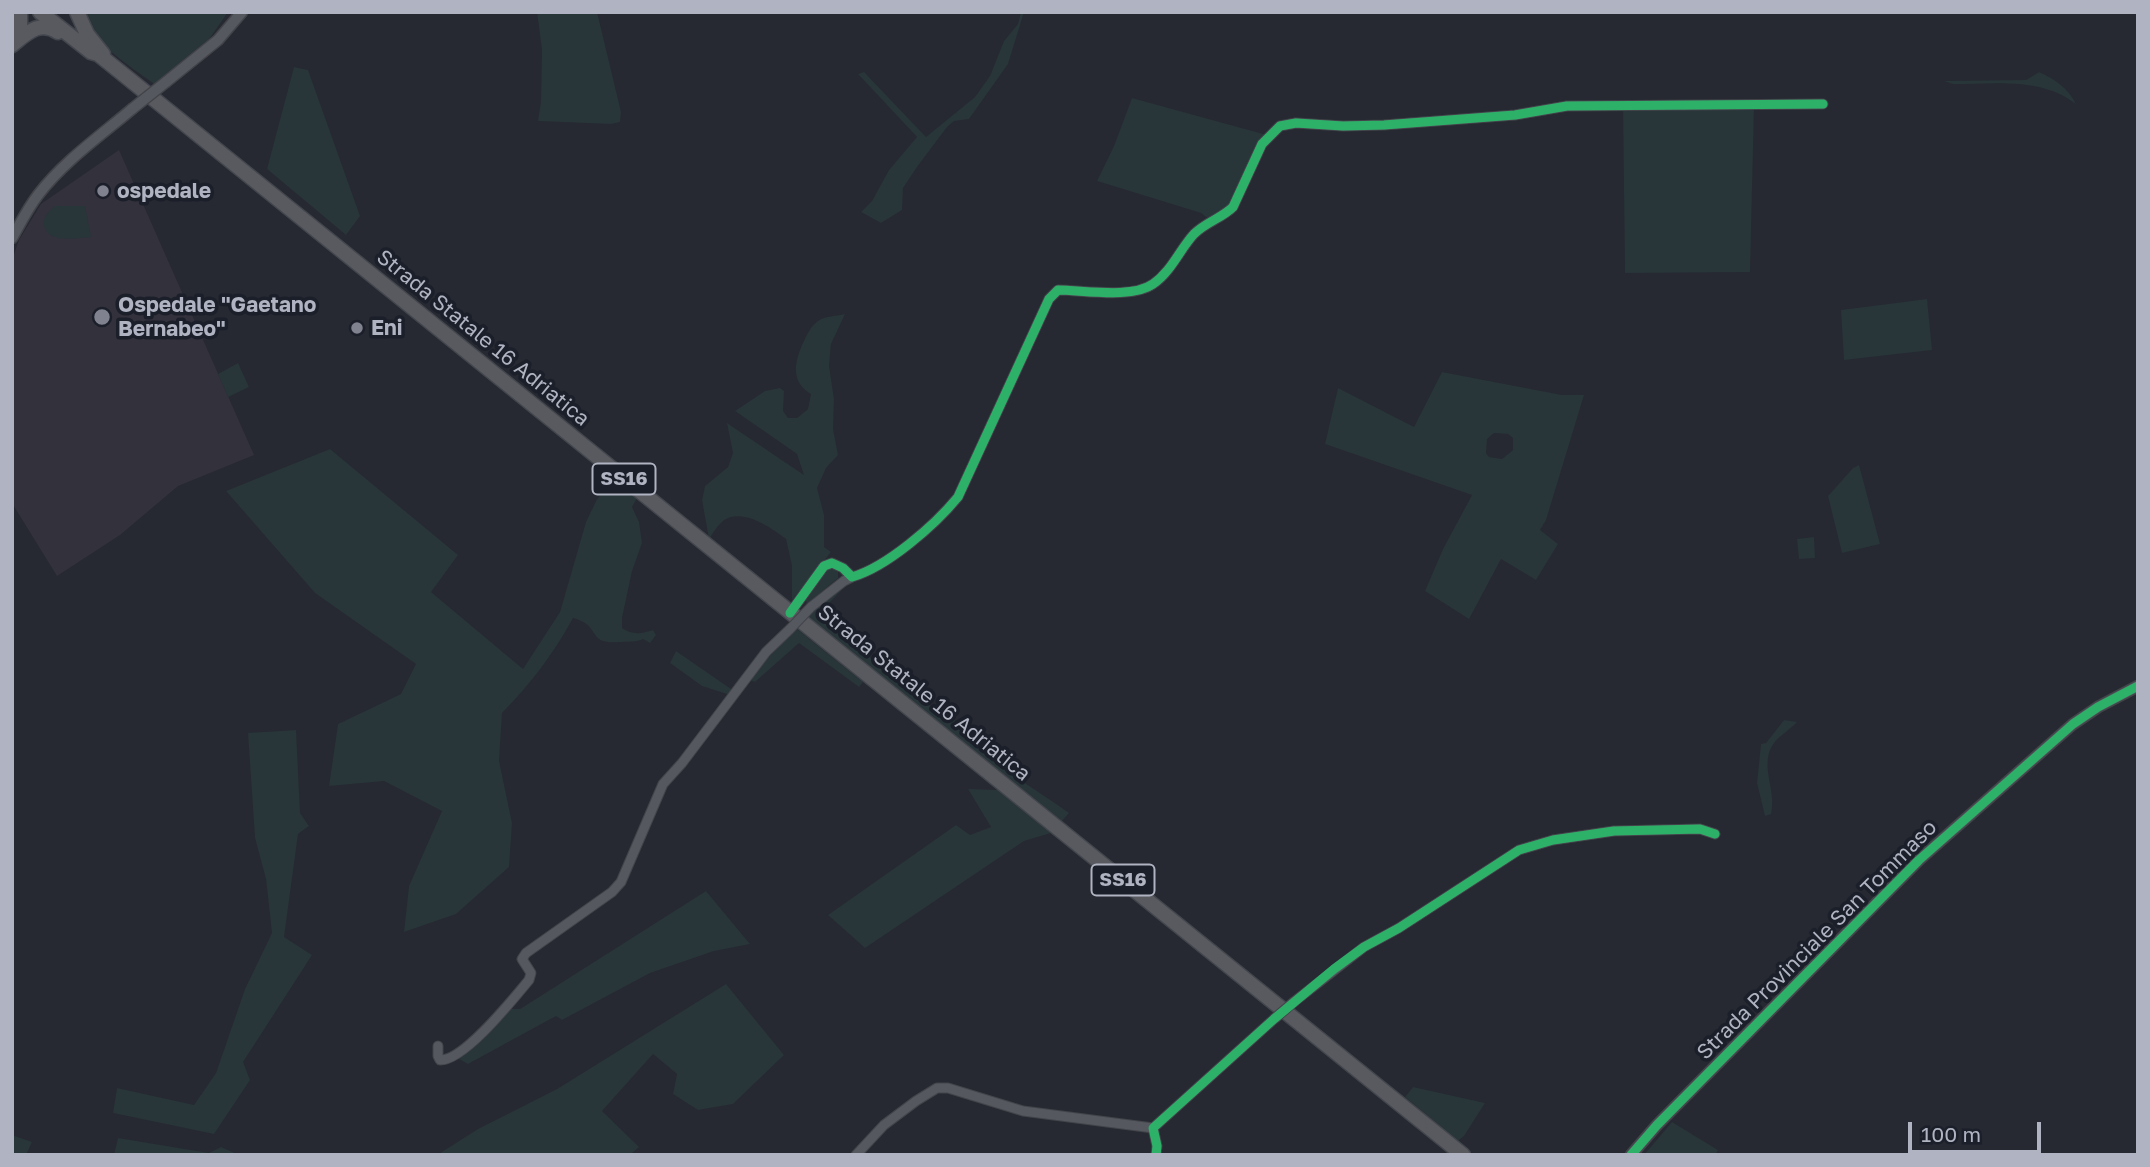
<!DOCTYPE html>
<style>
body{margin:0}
#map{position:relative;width:2150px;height:1167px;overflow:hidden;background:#262931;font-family:"Golos Text",sans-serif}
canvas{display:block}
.frame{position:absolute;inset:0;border:14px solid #b0b4c2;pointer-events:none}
.scale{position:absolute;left:1908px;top:1122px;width:133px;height:32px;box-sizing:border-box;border:4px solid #b0b4c2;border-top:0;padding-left:9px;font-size:21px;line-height:24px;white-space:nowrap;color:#b0b4c2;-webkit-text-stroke:5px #1b1f2a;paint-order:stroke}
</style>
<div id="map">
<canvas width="2150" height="1167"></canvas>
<div class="frame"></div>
<div class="scale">100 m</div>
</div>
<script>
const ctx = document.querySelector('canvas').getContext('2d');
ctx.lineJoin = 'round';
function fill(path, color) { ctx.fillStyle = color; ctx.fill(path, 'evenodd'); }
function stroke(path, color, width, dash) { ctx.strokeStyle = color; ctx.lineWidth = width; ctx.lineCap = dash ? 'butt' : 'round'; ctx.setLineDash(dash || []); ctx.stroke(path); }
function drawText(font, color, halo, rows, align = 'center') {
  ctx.font = font + ' "Golos Text",sans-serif'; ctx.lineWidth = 7; ctx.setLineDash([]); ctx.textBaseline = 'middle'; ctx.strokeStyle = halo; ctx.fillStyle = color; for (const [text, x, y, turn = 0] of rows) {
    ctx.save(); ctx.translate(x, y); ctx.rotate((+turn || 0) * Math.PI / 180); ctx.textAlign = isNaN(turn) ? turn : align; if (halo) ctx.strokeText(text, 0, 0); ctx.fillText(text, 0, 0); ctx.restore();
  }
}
fill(new Path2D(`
 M 119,150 L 254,455 L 178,486 L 120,535 L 57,576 L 12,503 L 12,260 L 19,240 L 41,204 Z`), '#33313c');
fill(new Path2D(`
 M 85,12 L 228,12 L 210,38 L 154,84 C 133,68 86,40 85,12 Z
 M 537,12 L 597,12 L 621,112 L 620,122 L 611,124 L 538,121 L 541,101 L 542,50 Z
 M 1021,12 L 1024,12 L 1008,64 L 969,119 L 954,121 L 947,127 L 917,167 L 903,188 L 902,210 L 881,223 L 861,212 L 872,201 L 889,170 L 917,137 L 858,74 L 864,72 L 926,137 L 975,97 L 990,76 L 1004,41 L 1018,24 Z
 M 294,67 L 308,70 L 360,216 L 346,235 L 267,169 Z
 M 2039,72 C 2055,79 2068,88 2076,104 C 2041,77 1995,84 1953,84 L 1944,81 L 2026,80 Z
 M 1132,98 L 1267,135 L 1225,212 L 1209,219 L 1201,213 L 1097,181 L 1114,146 Z
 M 1754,107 L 1750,272 L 1625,273 L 1623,109 Z
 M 55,206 L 85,206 L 91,237 C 78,238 48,244 44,226 C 42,217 49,211 55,206 Z
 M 1927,299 L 1932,350 L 1844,360 L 1841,310 Z
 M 845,314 L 831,344 L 829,366 L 834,399 L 833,429 L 838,455 L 826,468 L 817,488 L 824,515 L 824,547 L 831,552 L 792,600 L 792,566 L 786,539 C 771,528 742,507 723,521 C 718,525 713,533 709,539 L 702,500 L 705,486 L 728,467 L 733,453 L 727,423 L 804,475 L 797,454 L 735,411 L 765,391 L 780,388 L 784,391 L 783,411 L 788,418 L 797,418 L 808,409 L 811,394 C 791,382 794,364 802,345 C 806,337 810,326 818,321 C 825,316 837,316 845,314 Z
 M 238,363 L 249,387 L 228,397 L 218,374 Z
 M 1442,372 L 1562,395 L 1584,395 L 1546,520 L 1540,530 L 1558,544 L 1536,580 L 1501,559 L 1469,619 L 1425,591 L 1443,549 L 1472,495 L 1325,444 L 1338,388 L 1414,427 ZM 1494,433 L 1508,434 L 1513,438 L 1513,450 L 1502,459 L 1489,457 L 1486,453 L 1487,439 Z
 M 330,449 L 458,555 L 431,592 L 523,669 L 560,612 L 586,522 L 596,501 L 612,479 L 637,498 L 632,507 L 639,522 L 642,543 L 632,571 L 622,618 L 622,628 C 632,635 641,634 653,630 L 656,635 L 650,643 L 643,639 C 634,643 629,641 620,642 C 585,645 603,626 573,618 C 554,653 530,685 502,713 L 499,761 L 512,823 L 509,867 L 456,914 L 404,932 L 409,886 L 442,811 L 384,781 L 329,786 L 338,724 L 401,694 L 416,664 L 315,593 L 226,491 Z
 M 1859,465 L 1880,544 L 1842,553 L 1828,496 L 1853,468 Z
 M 1814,537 L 1815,558 L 1799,559 L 1797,539 Z
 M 831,567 L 838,571 L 838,578 L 807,604 L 805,597 L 820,573 Z
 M 842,590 L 828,604 L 824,621 L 911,690 L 913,689 L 941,716 L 948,708 C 969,754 1030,784 1069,813 L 1062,821 L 807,618 L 815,609 Z
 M 797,629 L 863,682 L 859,687 L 799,643 L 755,682 L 750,680 L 766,660 Z
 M 676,651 L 734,691 L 730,695 L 702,686 L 670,663 Z
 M 1784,720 L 1797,722 C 1790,730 1777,737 1772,746 C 1760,767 1777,792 1771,814 L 1765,816 L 1757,783 L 1761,744 L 1766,743 Z
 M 296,730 L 300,813 L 309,826 L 298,834 L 284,937 L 312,955 L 243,1062 L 250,1080 L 214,1134 L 113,1113 L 117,1088 L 194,1105 L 216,1073 L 245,989 L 272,933 L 266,879 L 255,838 L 248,733 Z
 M 968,789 L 999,790 L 1051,833 L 1024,841 L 865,948 L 828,915 L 956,825 L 970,835 L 991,827 Z
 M 706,891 L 750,944 L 714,951 L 650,973 L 562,1020 L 556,1016 L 468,1064 L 459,1059 L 508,1009 L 520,1009 Z
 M 726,984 L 784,1055 L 733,1104 L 698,1110 L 673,1094 L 677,1074 L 653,1054 L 602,1111 L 639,1147 L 630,1155 L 437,1155 L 478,1129 L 557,1089 Z
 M 1413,1087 L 1485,1103 L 1464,1136 L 1458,1141 L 1405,1097 Z
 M 1672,1122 L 1718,1150 L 1715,1155 L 1644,1155 Z
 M 12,1135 L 32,1142 L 26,1155 L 12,1155 Z
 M 118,1138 L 209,1153 L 221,1147 L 239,1155 L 114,1155 Z`), '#283539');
const minor = new Path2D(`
 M 811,607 L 844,581 L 852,577
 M 790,613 L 824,566 L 832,563 L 843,568 L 852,577 C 887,567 935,525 958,497 L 1049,299 L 1058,290 C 1083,290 1132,299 1153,284 C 1171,272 1180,249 1194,234 C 1206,222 1222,218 1233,207 L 1262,144 L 1280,126 L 1296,123 L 1343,126 L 1384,125 L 1515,115 L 1567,106 L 1823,104
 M 1295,1001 L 1364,947 L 1399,928 L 1519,850 L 1553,840 L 1614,831 L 1700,829 L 1715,834
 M 438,1046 L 438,1056 L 440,1060 C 464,1061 513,999 529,980 L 531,973 L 522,959 L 526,953 L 612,892 L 621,882 L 663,784 L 682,763 L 766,652 L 790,629
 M 856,1155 L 884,1125 L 916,1101 L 937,1088 L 948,1088 L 1023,1111 L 1153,1128
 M 1156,1155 L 1157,1146 L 1153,1128 L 1274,1019`);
const tertiary = new Path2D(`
 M 166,82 L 218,40 L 242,12
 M 12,238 C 20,224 28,208 38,195 C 63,162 100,136 132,109
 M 1631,1155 L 1657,1125 L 1919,860 L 2073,724 L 2098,707 L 2138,686`);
const primary = new Path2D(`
 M 40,12 L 91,52 L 98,54 L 1463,1155
 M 77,12 L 87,34 L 103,54
 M 12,40 L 20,25 L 20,12
 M 12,45 C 27,33 39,20 58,32`);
stroke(minor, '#42444a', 11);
stroke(tertiary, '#42444a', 13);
stroke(primary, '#44464e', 17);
stroke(minor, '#55585f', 9);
stroke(tertiary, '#55585f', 10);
stroke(primary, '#585a60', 14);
const minorBridge = new Path2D(`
 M 790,629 L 811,607
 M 1274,1019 L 1295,1001`);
const tertiaryBridge = new Path2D(`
 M 132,109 L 166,82`);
stroke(minorBridge, '#42444a', 11, []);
stroke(tertiaryBridge, '#42444a', 13, []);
stroke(minorBridge, '#55585f', 9);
stroke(tertiaryBridge, '#55585f', 10);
stroke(new Path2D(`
 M 790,613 L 824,566 L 832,563 L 843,568 L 852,577 C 887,567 935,525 958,497 L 1049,299 L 1058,290 C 1083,290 1132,299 1153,284 C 1171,272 1180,249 1194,234 C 1206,222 1222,218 1233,207 L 1262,144 L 1280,126 L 1296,123 L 1343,126 L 1384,125 L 1515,115 L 1567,106 L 1823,104
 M 1156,1155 L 1157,1146 L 1153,1128 L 1274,1019 L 1334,969 L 1364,947 L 1399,928 L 1519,850 L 1553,840 L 1614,831 L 1700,829 L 1715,834
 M 1631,1155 L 1657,1125 L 1919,860 L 2073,724 L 2098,707 L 2138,686`), '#2db169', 9);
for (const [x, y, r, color] of [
 [103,191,7,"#80838f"],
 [102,317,9,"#80838f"],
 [357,328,7,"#80838f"]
]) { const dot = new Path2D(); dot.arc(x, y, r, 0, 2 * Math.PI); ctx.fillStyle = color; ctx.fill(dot); stroke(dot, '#1b1f2a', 2.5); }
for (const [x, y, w] of [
 [624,479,63],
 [1123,880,63]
]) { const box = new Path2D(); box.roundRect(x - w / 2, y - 15.5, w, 31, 5); ctx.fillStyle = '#1b1f2a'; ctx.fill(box); stroke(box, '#b0b4c2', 2); }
drawText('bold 19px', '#b0b4c2', null, [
 ["SS16",624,479],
 ["SS16",1123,880]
]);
drawText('bold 21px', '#b0b4c2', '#1b1f2a', [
 ["ospedale",117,191],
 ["Ospedale \"Gaetano",118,305],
 ["Bernabeo\"",118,329],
 ["Eni",371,328]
], 'left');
drawText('21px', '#b0b4c2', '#1b1f2a', [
 ["Strada Statale 16 Adriatica",483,338,39],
 ["Strada Statale 16 Adriatica",924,693,39],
 ["Strada Provinciale San Tommaso",1817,940,-45]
]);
</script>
